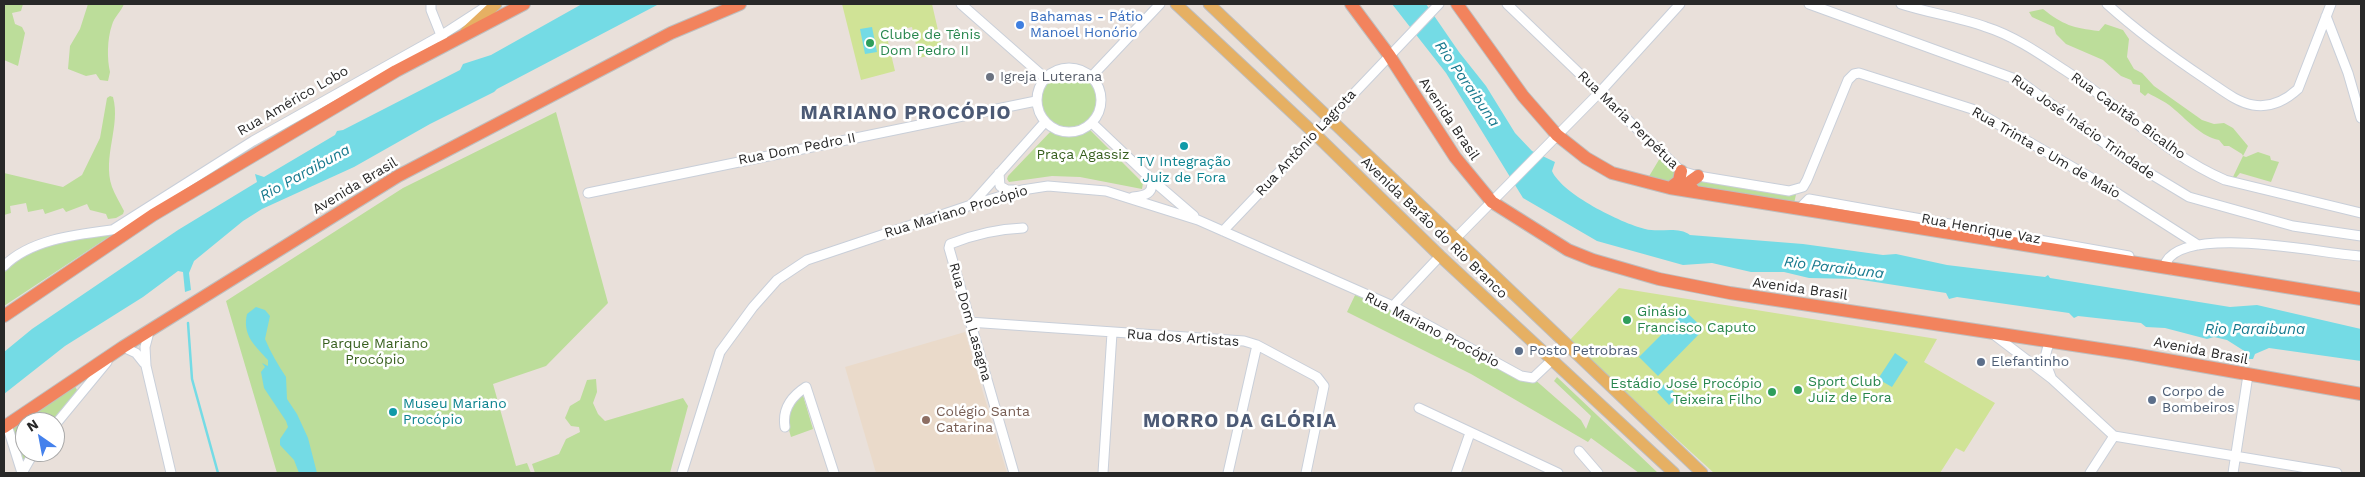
<!DOCTYPE html>
<meta charset="utf-8">
<style>
body{margin:0}
#map{position:relative;width:2365px;height:477px;overflow:hidden;background:#e9e0da;font-family:"Work Sans",sans-serif}
canvas{display:block}
.frame{position:absolute;inset:0;border:5px solid #282828;pointer-events:none}
.north{position:absolute;left:15px;top:412px;width:50px;height:50px;box-sizing:border-box;background:#fff;border:1px solid #a9a9a9;border-radius:50%;rotate:327deg;font-size:14px;font-weight:700;line-height:20px;text-align:center;color:#282828}
.north::after{content:'';display:block;margin:auto;width:18px;height:22px;background:#4481ec;clip-path:polygon(50% 0,100% 100%,50% 72%,0 100%)}
</style>
<div id="map">
<canvas width="2365" height="477"></canvas>
<div class="frame"></div>
<div class="north">N</div>
</div>
<script>
const ctx = document.querySelector('canvas').getContext('2d');
ctx.lineJoin = 'round';
function fill(path, color) { ctx.fillStyle = color; ctx.fill(path, 'evenodd'); }
function stroke(path, color, width, dash) { ctx.strokeStyle = color; ctx.lineWidth = width; ctx.lineCap = dash ? 'butt' : 'round'; ctx.setLineDash(dash || []); ctx.stroke(path); }
function drawText(font, color, halo, rows, align = 'center') {
  ctx.font = font + ' "Work Sans",sans-serif'; ctx.lineWidth = 5; ctx.setLineDash([]); ctx.textBaseline = 'middle'; ctx.strokeStyle = halo; ctx.fillStyle = color; for (const [text, x, y, turn = 0] of rows) {
    ctx.save(); ctx.translate(x, y); ctx.rotate((+turn || 0) * Math.PI / 180); ctx.textAlign = isNaN(turn) ? turn : align; if (halo) ctx.strokeText(text, 0, 0); ctx.fillText(text, 0, 0); ctx.restore();
  }
}
fill(new Path2D(`
 M 965,332 L 1007,473 L 876,473 L 845,367 Z`), '#eadaca');
fill(new Path2D(`
 M 4,4 L 23,4 L 21,11 L 12,13 L 15,24 L 22,27 L 25,33 L 18,66 L 4,60 Z
 M 88,4 L 124,4 C 121,12 114,17 112,25 C 107,39 107,59 110,72 L 108,81 L 100,80 L 96,74 L 86,76 L 68,69 L 70,46 L 80,29 Z
 M 2043,9 C 2063,25 2073,28 2099,31 L 2105,24 L 2123,30 L 2129,39 L 2127,57 L 2134,69 L 2142,73 L 2154,86 L 2202,120 L 2214,124 L 2224,123 L 2233,128 L 2248,146 L 2243,156 L 2246,157 L 2258,152 L 2270,156 L 2271,160 L 2279,162 L 2271,182 L 2240,173 L 2234,180 L 2232,179 L 2243,156 L 2242,154 L 2229,146 L 2224,146 L 2219,140 C 2202,137 2188,121 2175,110 C 2168,103 2157,98 2148,93 L 2145,96 L 2140,92 L 2140,85 L 2133,84 L 2131,80 L 2121,76 L 2103,60 L 2066,44 L 2056,34 L 2054,27 L 2032,17 L 2029,12 Z
 M 1072,64 C 1106,72 1117,104 1090,127 L 1090,130 L 1143,183 L 1142,189 L 1080,177 L 1052,176 L 1009,182 L 1007,179 L 1008,176 L 1052,130 L 1067,133 C 1024,122 1027,67 1072,64 Z
 M 110,96 L 113,97 C 121,126 102,157 112,187 C 115,195 120,203 124,211 L 123,214 L 116,218 L 108,219 L 106,214 L 90,210 L 87,204 L 66,212 L 63,208 L 45,214 L 43,209 L 28,212 L 26,203 L 10,206 L 11,213 L 4,215 L 4,173 L 63,187 L 82,175 L 100,138 L 107,98 Z
 M 556,112 L 608,303 L 546,366 L 493,384 L 516,466 L 527,463 L 531,473 L 277,473 L 226,301 L 403,188 Z
 M 1663,153 L 1681,171 L 1679,181 L 1645,183 Z
 M 1698,176 L 1797,190 L 1793,208 L 1695,192 Z
 M 116,232 L 4,306 L 4,273 C 31,241 77,239 116,232 Z
 M 1357,291 L 1533,378 L 1581,420 L 1586,429 L 1591,416 L 1554,381 L 1557,377 L 1658,473 L 1639,473 L 1591,438 L 1588,442 L 1471,374 L 1347,312 Z
 M 596,379 L 597,392 L 593,403 L 598,414 L 605,421 L 683,398 L 688,406 L 670,473 L 535,473 L 532,464 L 559,454 L 566,439 L 580,432 L 579,427 L 571,426 L 565,418 L 570,406 L 580,400 L 587,380 Z
 M 75,386 L 78,392 L 54,422 L 25,422 L 25,452 L 30,452 L 23,460 L 12,428 Z
 M 802,392 L 813,429 L 791,437 C 784,411 786,412 802,392 Z`), '#bcdd9a');
fill(new Path2D(`
 M 842,4 L 932,4 L 943,52 L 919,58 L 912,27 L 886,33 L 895,71 L 861,80 Z
 M 1619,288 L 1937,339 L 1924,362 L 1995,403 L 1964,452 L 1956,448 L 1940,473 L 1714,473 L 1569,341 Z`), '#d0e396');
fill(new Path2D(`
 M 582,4 L 659,4 L 497,89 L 494,92 L 430,124 L 354,167 L 262,209 L 243,221 L 194,261 L 189,273 L 191,290 L 185,292 L 183,272 L 178,271 L 143,297 L 65,346 L 4,394 L 4,352 L 32,329 L 178,230 L 257,182 L 255,174 L 264,177 L 335,135 L 337,131 L 343,130 L 460,70 L 463,64 L 491,55 Z
 M 1392,4 L 1426,4 L 1459,52 L 1486,86 L 1515,133 L 1532,151 L 1555,162 L 1552,171 C 1562,194 1621,223 1645,229 C 1660,233 1678,226 1690,235 L 1803,244 L 1883,255 L 1896,254 L 1947,265 L 2045,277 L 2048,275 L 2050,278 L 2230,307 L 2257,305 L 2361,329 L 2361,361 L 2269,348 L 2255,354 L 2253,359 L 2249,359 L 2249,354 L 2227,340 L 2214,337 L 2207,339 L 2165,328 L 2146,327 L 2141,323 L 2078,316 L 2074,318 L 2069,313 L 1957,297 L 1949,299 L 1946,293 L 1856,279 L 1809,278 L 1784,272 L 1751,272 L 1712,263 L 1683,265 L 1597,241 L 1523,198 L 1446,73 Z
 M 872,27 L 877,52 L 865,54 L 860,29 Z
 M 256,307 L 265,310 L 270,316 L 265,339 C 271,353 278,365 286,377 L 287,399 L 297,414 L 308,438 L 317,473 L 299,473 L 294,460 L 280,445 L 280,439 L 288,427 L 286,421 L 264,388 L 261,372 L 265,367 L 262,363 L 268,366 L 268,360 C 255,346 242,335 247,314 Z
 M 1685,311 L 1704,329 L 1658,376 L 1639,357 Z
 M 1895,353 L 1908,362 L 1892,387 L 1878,379 Z
 M 1665,383 L 1678,396 L 1669,405 L 1657,392 Z`), '#74dbe5');
stroke(new Path2D(`
 M 188,323 L 192,379 L 218,473`), '#74dbe5', 2.5);
const minor = new Path2D(`
 M 431,4 L 431,10 L 443,40
 M 961,4 L 1045,78
 M 1507,4 L 1681,171 L 1698,176 L 1789,191 L 1803,187 L 1807,180 L 1848,80 L 1854,74 L 1859,73 L 1972,109 L 2112,190 L 2198,245
 M 1809,4 L 2018,80 L 2126,159 L 2189,197 L 2293,226 L 2361,236
 M 1901,4 C 1929,13 1958,17 1986,27 C 2015,36 2043,56 2069,73 C 2122,107 2166,155 2225,180 L 2361,213
 M 2107,4 C 2139,33 2171,56 2207,80 C 2221,89 2236,102 2253,105 C 2270,108 2286,100 2298,89 L 2331,4
 M 2326,16 L 2348,73 L 2361,118
 M1037 100a32 32 0 1 1 64 0a32 32 0 1 1-64 0Z
 M 1092,76 L 1160,4
 M 1092,123 L 1151,179 L 1194,216
 M 999,173 L 1000,186 L 1007,190 L 1015,190
 M 588,193 L 1036,101
 M 1133,197 C 1144,196 1155,194 1151,179
 M 972,204 L 1045,122
 M 1799,209 L 1809,199 L 2129,256
 M 114,229 L 253,141 L 442,35 L 490,4
 M 1223,231 L 1439,4
 M 1455,239 L 1600,92 L 1680,4
 M 4,266 C 32,238 81,234 119,229
 M 2172,270 L 2166,262 C 2188,224 2323,254 2361,256
 M 1393,306 L 1440,256
 M 969,322 L 1244,341 L 1257,345 L 1317,377 L 1324,386 L 1306,473
 M 149,332 L 145,347 L 146,366 L 171,473
 M 1993,334 L 2052,379 L 2114,436 L 2337,473
 M 2051,341 C 2043,354 2045,362 2051,377
 M 123,347 L 136,353 L 144,363
 M 1419,408 L 1558,473
 M 7,425 L 22,473
 M 55,425 L 107,362
 M 785,427 C 782,409 792,396 806,387 L 834,473
 M 1579,451 L 1598,473
 M 22,473 L 34,452
 M 682,473 L 720,352 L 753,307 L 777,280 L 807,260 L 971,205 L 1022,190 L 1048,186 L 1106,191 L 1198,220 L 1393,306 L 1521,376 L 1533,378 L 1551,361
 M 1014,473 L 949,248 L 950,244 C 975,234 997,229 1023,228
 M 1103,473 L 1112,333
 M 1228,473 L 1257,345
 M 1456,473 L 1470,433
 M 2090,473 L 2114,436
 M 2233,473 L 2248,375`);
const major = new Path2D(`
 M 1176,4 L 1315,134 L 1440,256 L 1674,473
 M 1209,4 L 1702,473
 M 466,32 L 496,4`);
const highway = new Path2D(`
 M 1351,4 L 1389,55 L 1455,157 L 1492,202 L 1568,250 L 1593,260 L 1659,279 L 1730,293 L 2133,354 L 2361,394
 M 1457,4 L 1523,96 L 1557,135 L 1586,158 L 1612,173 L 1670,188 L 2361,299
 M 1670,188 L 1679,181 L 1681,171
 M 1695,192 L 1689,185 L 1691,181 L 1698,176
 M 4,316 L 153,215 L 396,71 L 524,4
 M 4,427 L 123,347 L 398,176 L 671,33 L 740,4`);
stroke(minor, '#c9cfd9', 11);
stroke(major, '#bebebe', 13);
stroke(highway, '#bebebe', 14);
stroke(minor, '#fff', 9);
stroke(major, '#e6b063', 11);
stroke(highway, '#f2835d', 12);
for (const [x, y, r, color] of [
 [1020,25,5,"#3f7fe0"],
 [870,43,5,"#2e9e5b"],
 [990,77,5,"#6b7280"],
 [1184,146,5,"#0f9aa8"],
 [1627,320,5,"#2e9e5b"],
 [1519,351,5,"#5c6f8a"],
 [1981,362,5,"#5c6f8a"],
 [1798,390,5,"#2e9e5b"],
 [1772,392,5,"#2e9e5b"],
 [2152,400,5,"#5c6f8a"],
 [393,412,5,"#0f9aa8"],
 [926,420,5,"#8d6e63"]
]) { const dot = new Path2D(); dot.arc(x, y, r, 0, 2 * Math.PI); ctx.fillStyle = color; ctx.fill(dot); stroke(dot, '#fff', 2); }
drawText('14px', '#366cbe', '#fff', [
 ["Bahamas - Pátio",1030,17],
 ["Manoel Honório",1030,33]
], 'left');
drawText('14px', '#27864d', '#fff', [
 ["Clube de Tênis",880,35],
 ["Dom Pedro II",880,51],
 ["Ginásio",1637,312],
 ["Francisco Caputo",1637,328],
 ["Sport Club",1808,382],
 ["Juiz de Fora",1808,398],
 ["Estádio José Procópio",1762,384,"right"],
 ["Teixeira Filho",1762,400,"right"]
], 'left');
drawText('14px', '#5b616d', '#fff', [
 ["Igreja Luterana",1000,77]
], 'left');
drawText('14px', '#282828', '#fff', [
 ["Rua Américo Lobo",293,101,-30],
 ["Rua Capitão Bicalho",2128,116,36],
 ["Avenida Brasil",1449,119,56],
 ["Rua Maria Perpétua",1628,120,44],
 ["Rua José Inácio Trindade",2083,127,35],
 ["Rua Antônio Lagrota",1306,143,-47],
 ["Rua Dom Pedro II",797,149,-11],
 ["Rua Trinta e Um de Maio",2046,153,30],
 ["Avenida Brasil",355,186,-31],
 ["Rua Mariano Procópio",956,212,-17],
 ["Avenida Barão do Rio Branco",1434,228,44],
 ["Rua Henrique Vaz",1981,229,10],
 ["Avenida Brasil",1800,289,8],
 ["Rua Dom Lasagna",970,322,74],
 ["Rua Mariano Procópio",1432,330,27],
 ["Rua dos Artistas",1183,338,4],
 ["Avenida Brasil",2201,351,11]
]);
drawText('14px', '#375f1e', '#fff', [
 ["Praça Agassiz",1083,155],
 ["Parque Mariano",375,344],
 ["Procópio",375,360]
]);
drawText('14px', '#0d838f', '#fff', [
 ["TV Integração",1184,162],
 ["Juiz de Fora",1184,178],
 ["Museu Mariano",403,404,"left"],
 ["Procópio",403,420,"left"]
]);
drawText('14px', '#4e5e75', '#fff', [
 ["Posto Petrobras",1529,351],
 ["Elefantinho",1991,362],
 ["Corpo de",2162,392],
 ["Bombeiros",2162,408]
], 'left');
drawText('14px', '#785e54', '#fff', [
 ["Colégio Santa",936,412],
 ["Catarina",936,428]
], 'left');
drawText('italic 15px', '#16798e', '#fff', [
 ["Rio Paraibuna",1467,84,55],
 ["Rio Paraibuna",305,173,-29],
 ["Rio Paraibuna",1834,268,7],
 ["Rio Paraibuna",2255,330]
]);
ctx.letterSpacing = '1px';
drawText('bold 19px', '#4c5a75', '#fff', [
 ["MARIANO PROCÓPIO",906,113],
 ["MORRO DA GLÓRIA",1240,421]
]);
ctx.letterSpacing = '0px';
</script>
